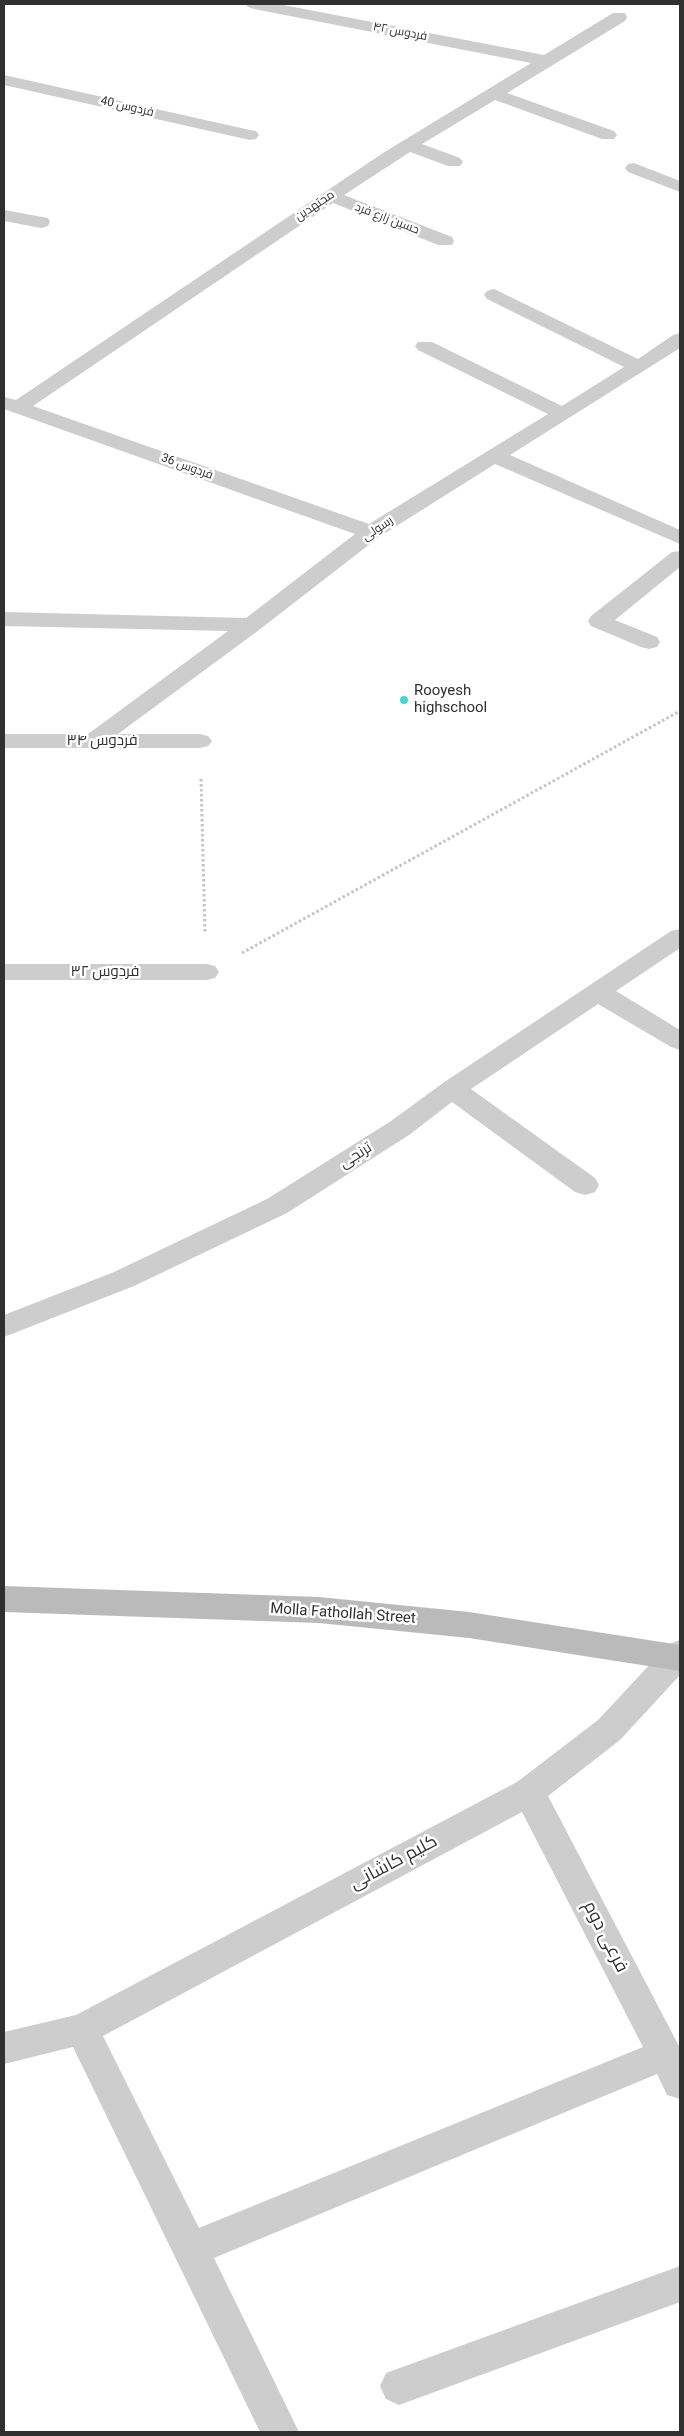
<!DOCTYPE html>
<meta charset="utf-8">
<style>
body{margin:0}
#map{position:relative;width:684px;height:2436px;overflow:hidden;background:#fff;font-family:Roboto,sans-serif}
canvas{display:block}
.frame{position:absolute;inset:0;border:5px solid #303030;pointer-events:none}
</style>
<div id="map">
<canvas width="684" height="2436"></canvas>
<div class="frame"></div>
</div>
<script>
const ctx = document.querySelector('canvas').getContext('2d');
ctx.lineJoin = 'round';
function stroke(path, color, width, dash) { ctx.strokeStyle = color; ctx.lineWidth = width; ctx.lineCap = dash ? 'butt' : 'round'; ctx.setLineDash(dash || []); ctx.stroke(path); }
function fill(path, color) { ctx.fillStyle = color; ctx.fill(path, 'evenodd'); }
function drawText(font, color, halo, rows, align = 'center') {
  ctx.font = font + ' Roboto,Cairo,sans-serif'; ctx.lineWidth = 5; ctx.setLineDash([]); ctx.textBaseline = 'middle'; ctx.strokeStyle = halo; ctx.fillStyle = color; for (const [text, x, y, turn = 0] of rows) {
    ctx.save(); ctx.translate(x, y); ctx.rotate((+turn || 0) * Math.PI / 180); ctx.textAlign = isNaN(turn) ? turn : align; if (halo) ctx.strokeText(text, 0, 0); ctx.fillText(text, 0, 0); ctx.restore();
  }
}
stroke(new Path2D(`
 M 201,779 L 205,932
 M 242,953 L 680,711`), '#c4c4c4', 3, [2.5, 2.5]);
fill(new Path2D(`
 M 246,4 L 278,4 L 544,55 L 613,13 L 625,13 L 627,17 L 625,21 L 507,93 L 614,131 L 617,135 L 614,139 L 602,139 L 495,100 L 422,144 L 460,158 L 463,162 L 460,166 L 448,166 L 410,152 L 344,195 L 452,237 L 454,241 L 452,245 L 438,245 L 333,203 L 33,406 L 369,524 L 548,414 L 418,350 L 415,346 L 418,342 L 432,342 L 562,406 L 624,367 L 487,299 L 484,295 L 487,291 L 494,289 L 638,359 L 673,335 L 680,333 L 680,348 L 510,455 L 680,530 L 680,544 L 495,464 L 379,537 L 259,630 L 118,734 L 200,734 L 208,736 L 212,741 L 208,746 L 200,748 L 4,748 L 4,734 L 88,734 L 228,631 L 4,626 L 4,612 L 246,618 L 355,534 L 4,409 L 4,397 L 16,400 L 383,153 L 531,63 L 254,9 L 248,7 Z
 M 4,75 L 250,130 L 256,131 L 259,135 L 256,139 L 250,140 L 4,85 Z
 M 634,163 L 680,181 L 680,192 L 628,172 L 625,168 L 628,164 Z
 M 4,210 L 48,218 L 50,222 L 48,226 L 41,228 L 4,221 Z
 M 680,551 L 680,567 L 615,620 L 657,637 L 660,642 L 657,647 L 649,649 L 641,647 L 591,626 L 588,621 L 591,616 L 672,552 Z
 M 680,929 L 680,948 L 616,991 L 680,1030 L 680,1050 L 671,1047 L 598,1004 L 471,1089 L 595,1178 L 599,1185 L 595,1192 L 585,1195 L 575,1192 L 452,1102 L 409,1135 L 287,1213 L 134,1286 L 4,1337 L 4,1315 L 114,1272 L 267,1199 L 391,1121 L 443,1083 L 671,931 Z
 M 4,964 L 206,964 L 215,966 L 219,972 L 215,978 L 206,980 L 4,980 Z
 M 680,1640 L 680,1675 L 620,1740 L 548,1796 L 680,2048 L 680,2099 L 667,2095 L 657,2074 L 214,2258 L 299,2432 L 260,2432 L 73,2047 L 4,2064 L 4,2032 L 76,2015 L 517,1782 L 598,1720 L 669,1644 ZM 522,1812 L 643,2047 L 199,2228 L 103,2036 Z
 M 680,2266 L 680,2302 L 399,2405 L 386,2399 L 380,2386 L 386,2373 Z`), '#cdcdcd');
fill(new Path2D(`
 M 4,1586 L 319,1597 L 469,1612 L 680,1645 L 680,1671 L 469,1638 L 319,1623 L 4,1612 Z`), '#bababa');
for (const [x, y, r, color] of [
 [404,700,5,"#42d7ce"]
]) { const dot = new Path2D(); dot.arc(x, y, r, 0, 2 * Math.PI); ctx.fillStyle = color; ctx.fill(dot); stroke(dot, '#fff', 2); }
drawText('12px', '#303030', '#fff', [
 ["فردوس ۴۲",400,32,11],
 ["فردوس 40",127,107,13],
 ["مجتهدین",315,206,-34],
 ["حسین‌ زارع‌ فرد",387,219,21],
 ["فردوس 36",187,467,20],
 ["رسولی",378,529,-34]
]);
drawText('15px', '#303030', '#fff', [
 ["Rooyesh",414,691],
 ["highschool",414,708]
], 'left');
drawText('15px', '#303030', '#fff', [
 ["فردوس ۳۴",102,741],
 ["فردوس ۳۲",105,972],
 ["ترنجی",356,1156,-32],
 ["Molla Fathollah Street",343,1614,4]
]);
drawText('18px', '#303030', '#fff', [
 ["کلیم کاشانی",394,1863,-28],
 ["فرعی دوم",605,1937,63]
]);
</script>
